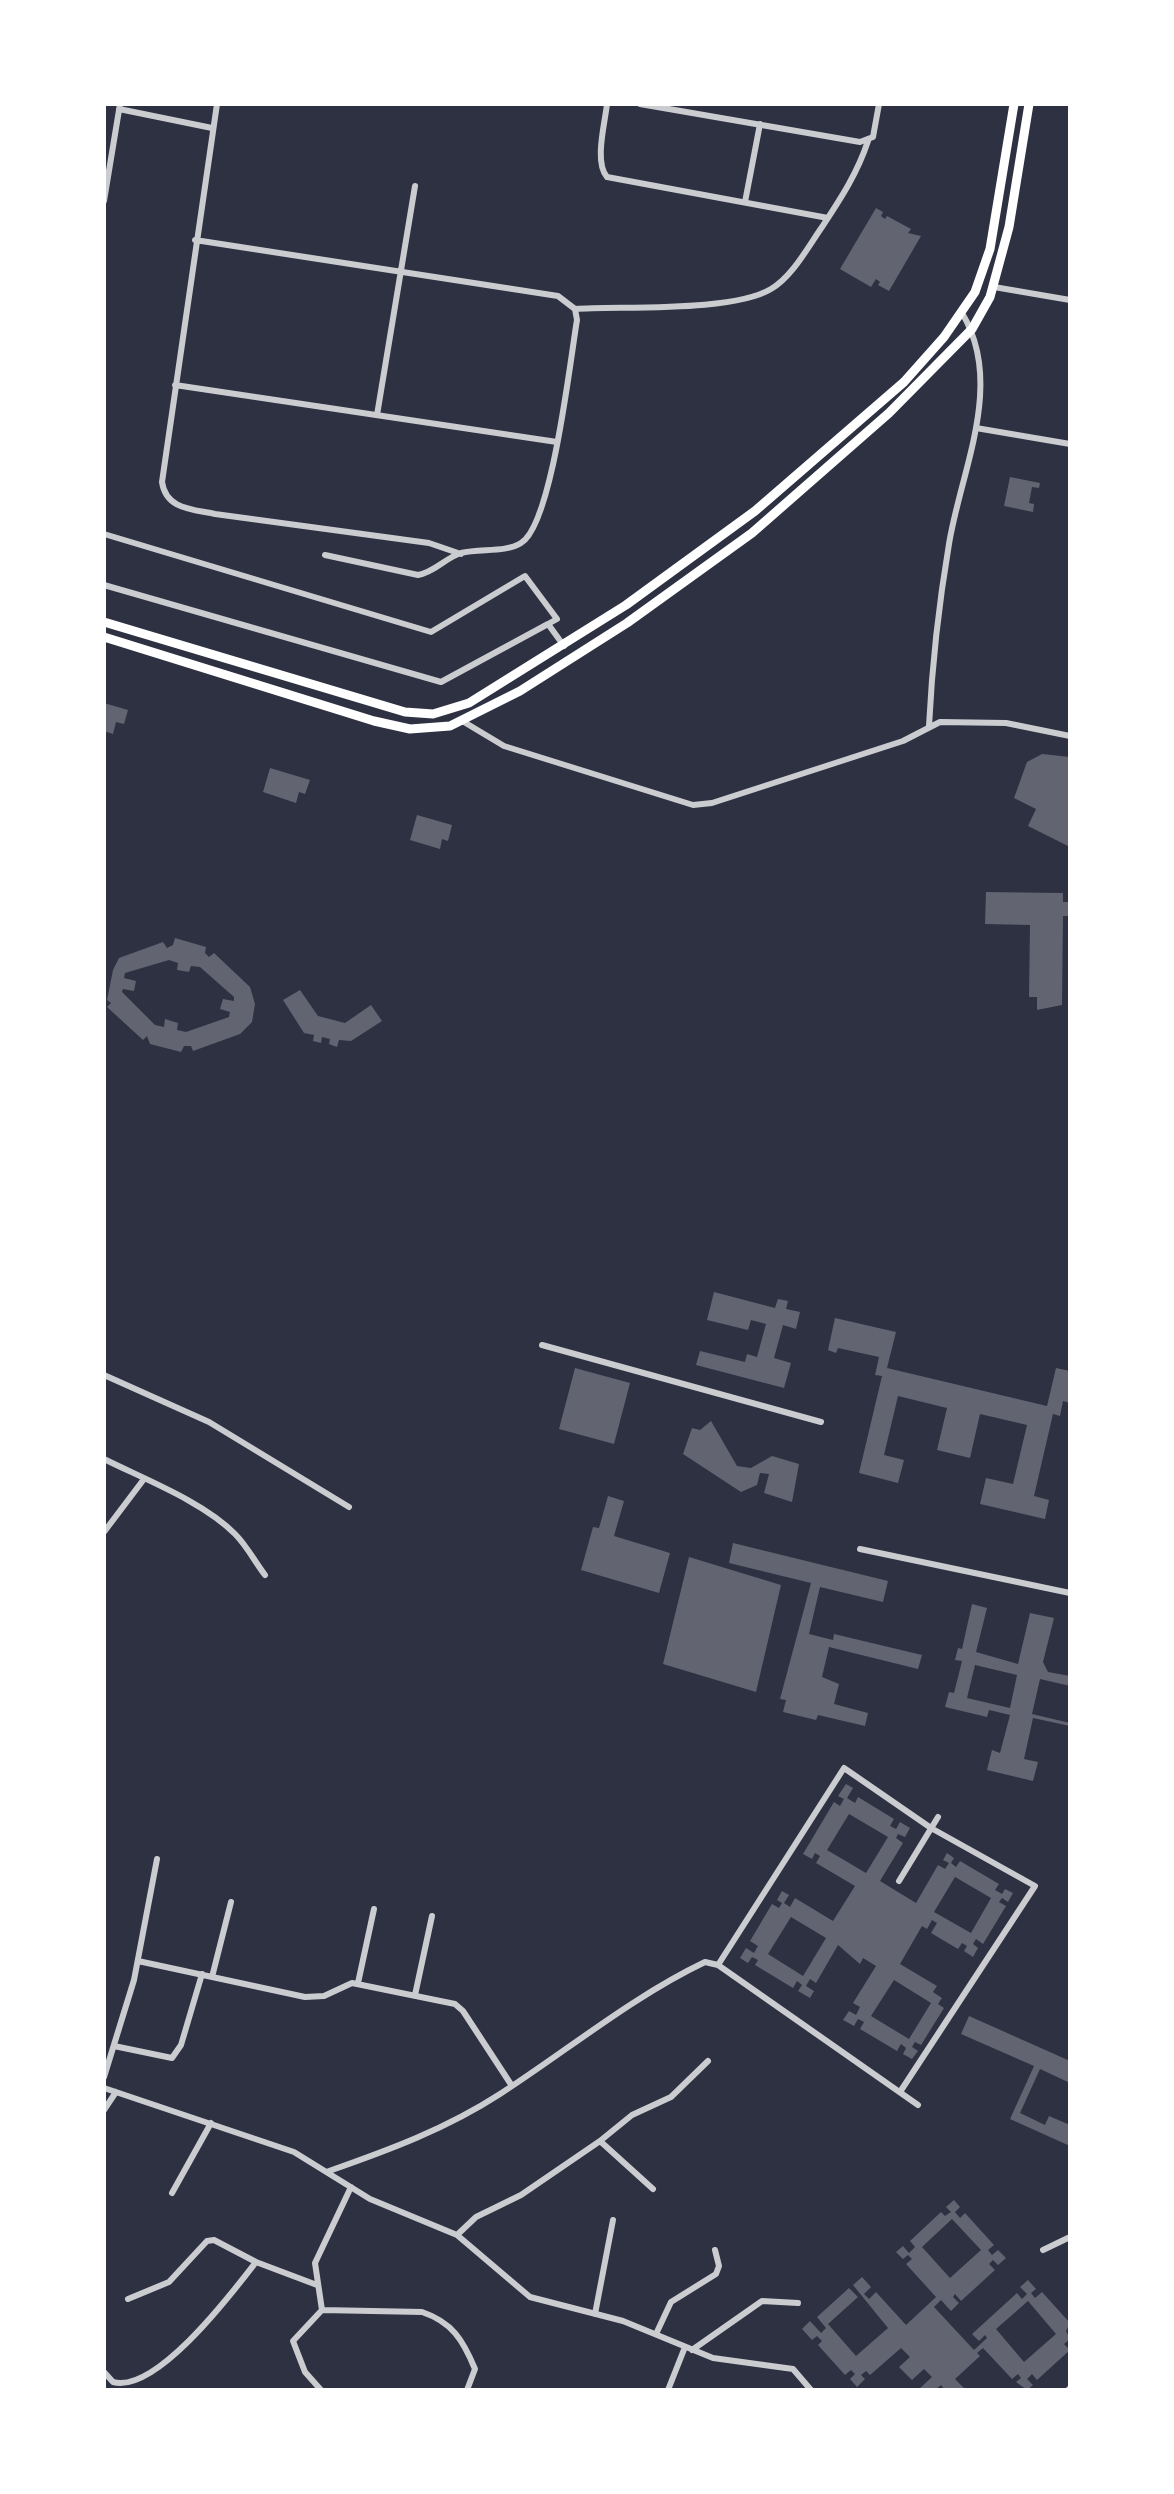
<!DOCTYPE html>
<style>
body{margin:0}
#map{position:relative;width:1174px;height:2494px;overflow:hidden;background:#2d3142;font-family:Rubik,sans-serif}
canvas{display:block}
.frame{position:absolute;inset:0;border:106px solid #fff;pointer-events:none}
</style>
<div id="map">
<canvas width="1174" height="2494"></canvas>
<div class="frame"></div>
</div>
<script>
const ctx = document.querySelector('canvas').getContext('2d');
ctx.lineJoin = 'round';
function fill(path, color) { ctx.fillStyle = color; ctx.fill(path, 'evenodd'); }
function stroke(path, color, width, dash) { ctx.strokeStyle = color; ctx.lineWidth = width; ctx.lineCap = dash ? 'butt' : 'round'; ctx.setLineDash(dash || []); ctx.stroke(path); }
fill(new Path2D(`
 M 876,208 L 883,212 L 881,216 L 885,219 L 887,216 L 911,229 L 908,233 L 921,236 L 889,291 L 878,285 L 880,282 L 876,279 L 871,287 L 840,269 Z
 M 1010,477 L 1040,483 L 1039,488 L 1032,487 L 1029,503 L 1034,504 L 1033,512 L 1004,506 Z
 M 104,703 L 128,710 L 124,724 L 116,722 L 113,734 L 104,731 Z
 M 1042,754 L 1070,757 L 1070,847 L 1028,826 L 1036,809 L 1014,798 L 1027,762 Z
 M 270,768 L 310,780 L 305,794 L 299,792 L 296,803 L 263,792 Z
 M 417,815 L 452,825 L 448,841 L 442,839 L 440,849 L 410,840 Z
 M 986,892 L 1063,893 L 1063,902 L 1070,902 L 1070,916 L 1063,916 L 1062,1005 L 1037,1010 L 1037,997 L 1029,997 L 1030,925 L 985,924 Z
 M 175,938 L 206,947 L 205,953 L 209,957 L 214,953 L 250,987 L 255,1004 L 252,1022 L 240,1034 L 193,1051 L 191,1046 L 184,1046 L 181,1052 L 150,1044 L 147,1036 L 143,1040 L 107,1007 L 111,1003 L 107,1000 L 113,970 L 119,958 L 163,942 L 167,948 L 173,945 ZM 169,960 L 178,963 L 177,970 L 189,972 L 191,966 L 200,967 L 234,997 L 234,1001 L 223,999 L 220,1009 L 230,1012 L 229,1017 L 186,1032 L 177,1030 L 178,1023 L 165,1019 L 164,1027 L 155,1025 L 122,992 L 123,989 L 134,991 L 136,981 L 124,978 L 125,973 Z
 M 300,990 L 318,1016 L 345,1023 L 371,1005 L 382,1021 L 351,1041 L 339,1040 L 337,1047 L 329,1044 L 330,1039 L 322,1037 L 321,1043 L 313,1041 L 314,1035 L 304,1033 L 283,1000 Z
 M 714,1292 L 775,1308 L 778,1299 L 788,1301 L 786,1309 L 800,1312 L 796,1329 L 783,1325 L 774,1358 L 791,1363 L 784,1388 L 696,1365 L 700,1351 L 745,1362 L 747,1354 L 757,1357 L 766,1324 L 751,1320 L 748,1330 L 707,1320 Z
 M 835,1318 L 896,1332 L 887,1368 L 1047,1406 L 1056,1368 L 1070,1371 L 1070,1403 L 1063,1401 L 1060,1416 L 1053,1414 L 1034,1496 L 1049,1500 L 1045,1519 L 980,1504 L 986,1478 L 1013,1484 L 1027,1425 L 980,1414 L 970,1458 L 937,1450 L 947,1408 L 898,1396 L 884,1455 L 904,1460 L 898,1483 L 859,1473 L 882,1376 L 875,1375 L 879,1357 L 838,1348 L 836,1353 L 828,1350 Z
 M 575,1368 L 630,1383 L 614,1444 L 559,1429 Z
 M 711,1421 L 737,1466 L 751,1468 L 772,1456 L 799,1464 L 792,1502 L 764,1493 L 769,1474 L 760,1473 L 757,1485 L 741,1492 L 683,1454 L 692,1428 L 700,1430 Z
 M 608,1496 L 624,1501 L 614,1536 L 670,1553 L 659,1593 L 581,1570 L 593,1527 L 599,1528 Z
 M 733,1543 L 888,1581 L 883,1602 L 820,1587 L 809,1634 L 833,1640 L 834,1634 L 922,1655 L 918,1669 L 829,1647 L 822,1677 L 839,1684 L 834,1704 L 868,1713 L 865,1726 L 818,1715 L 816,1720 L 783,1712 L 786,1700 L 780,1699 L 811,1583 L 729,1563 Z
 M 689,1557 L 781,1585 L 756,1692 L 663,1664 Z
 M 972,1604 L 987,1608 L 976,1652 L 1018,1664 L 1030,1613 L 1054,1618 L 1043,1662 L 1048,1672 L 1070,1676 L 1070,1686 L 1040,1679 L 1032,1714 L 1070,1723 L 1070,1726 L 1033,1718 L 1024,1759 L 1038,1762 L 1033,1781 L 987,1770 L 992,1750 L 1000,1753 L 1010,1715 L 989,1710 L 987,1717 L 945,1707 L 949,1692 L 954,1693 L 962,1661 L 955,1660 L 958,1648 L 962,1649 ZM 975,1665 L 1017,1675 L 1010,1708 L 967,1698 Z
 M 846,1784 L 853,1788 L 847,1798 L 855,1803 L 858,1797 L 894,1819 L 890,1826 L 896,1829 L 900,1822 L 910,1828 L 905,1837 L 898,1834 L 896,1838 L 903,1843 L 880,1881 L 916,1903 L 938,1865 L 945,1869 L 949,1863 L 943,1860 L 947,1853 L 954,1858 L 951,1863 L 956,1867 L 960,1861 L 999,1884 L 995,1890 L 1002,1894 L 1005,1889 L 1013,1893 L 1008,1902 L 1002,1898 L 999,1902 L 1006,1906 L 983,1944 L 976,1939 L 973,1944 L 978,1948 L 973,1957 L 964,1951 L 967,1946 L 962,1943 L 958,1949 L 931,1933 L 937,1923 L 932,1920 L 927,1929 L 922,1926 L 900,1964 L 937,1986 L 933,1992 L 942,1998 L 938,2004 L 944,2008 L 921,2045 L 915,2042 L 912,2047 L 918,2051 L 912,2059 L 903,2054 L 906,2048 L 901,2044 L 897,2051 L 860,2029 L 864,2022 L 858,2019 L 854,2026 L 843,2020 L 849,2011 L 856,2015 L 860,2007 L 853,2003 L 876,1966 L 863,1958 L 860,1964 L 838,1945 L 816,1983 L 810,1979 L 806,1986 L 814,1991 L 810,1998 L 798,1991 L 802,1985 L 797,1981 L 793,1988 L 755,1965 L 758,1960 L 752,1957 L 748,1963 L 740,1958 L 746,1948 L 754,1953 L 758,1946 L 750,1941 L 772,1904 L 779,1908 L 782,1903 L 777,1900 L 782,1891 L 789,1895 L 784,1903 L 790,1907 L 795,1898 L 833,1921 L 855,1886 L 816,1863 L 820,1856 L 815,1853 L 812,1859 L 803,1854 L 834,1802 L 840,1806 L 844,1799 L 838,1796 ZM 849,1814 L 888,1837 L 866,1873 L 827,1850 ZM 955,1877 L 991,1898 L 971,1933 L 934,1912 ZM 791,1917 L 826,1938 L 803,1976 L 768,1954 ZM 894,1980 L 931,2003 L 909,2039 L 871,2016 Z
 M 969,2016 L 1070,2061 L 1070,2083 L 1040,2069 L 1020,2113 L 1045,2125 L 1049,2116 L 1070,2125 L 1070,2146 L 1010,2119 L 1034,2066 L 961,2034 Z
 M 954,2200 L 960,2207 L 955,2212 L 960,2218 L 965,2213 L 994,2245 L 988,2250 L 992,2255 L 998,2250 L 1006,2258 L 998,2265 L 993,2260 L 989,2264 L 995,2270 L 961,2301 L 955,2294 L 953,2297 L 959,2303 L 951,2311 L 941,2300 L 934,2307 L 974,2350 L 987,2338 L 985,2335 L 979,2341 L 972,2334 L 1017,2293 L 1022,2299 L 1027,2294 L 1020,2287 L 1028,2280 L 1036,2289 L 1031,2293 L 1035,2298 L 1042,2292 L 1070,2323 L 1066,2331 L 1070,2339 L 1064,2344 L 1070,2350 L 1037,2380 L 1032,2374 L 1027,2379 L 1033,2385 L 1027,2390 L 1016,2382 L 1021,2378 L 1018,2374 L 1012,2379 L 983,2348 L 977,2353 L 980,2356 L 955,2379 L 966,2390 L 945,2390 L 941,2385 L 935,2390 L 918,2390 L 932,2377 L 924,2369 L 912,2380 L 899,2367 L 910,2357 L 901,2348 L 870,2375 L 866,2371 L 861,2375 L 865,2379 L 857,2387 L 850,2379 L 855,2374 L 851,2370 L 845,2375 L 818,2345 L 822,2341 L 817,2336 L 812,2340 L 802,2329 L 810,2321 L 821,2333 L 826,2328 L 817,2317 L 849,2288 L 858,2297 L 828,2324 L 856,2356 L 888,2328 L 853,2285 L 862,2277 L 871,2287 L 864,2294 L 869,2299 L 876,2292 L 906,2325 L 936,2297 L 906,2264 L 912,2259 L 908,2255 L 903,2259 L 896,2252 L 903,2246 L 909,2253 L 915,2247 L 910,2241 L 941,2212 L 945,2216 L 951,2212 L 946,2207 ZM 952,2219 L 981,2250 L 950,2278 L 922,2247 ZM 1028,2301 L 1056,2334 L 1024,2362 L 996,2329 Z`), '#626471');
stroke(new Path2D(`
 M 217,104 L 162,482 C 166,509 191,509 215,514 L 429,543 L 461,554
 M 607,104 C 605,123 594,162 607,177 L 828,218
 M 640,104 L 860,142 L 873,137 L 879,104
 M 119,109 L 212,128
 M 104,201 L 120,104
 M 745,202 L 760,124
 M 195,240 L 558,296 L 575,309 L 577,320 C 570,361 552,525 521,543 C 505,553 480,548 461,553 C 445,558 435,572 418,575 L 325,555
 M 994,287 L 1070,300
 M 575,309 C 624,306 733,312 771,289 C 792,277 808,247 822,227 C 841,198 857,174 868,141
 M 175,385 L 557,442
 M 377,415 L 415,186
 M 976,428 L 1070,444
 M 104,534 L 431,632 L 525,576 L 557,619 L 548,624
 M 104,585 L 441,682 L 548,624 L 564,646
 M 464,722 L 504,746 L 693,805 L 712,803 L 903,741 L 940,722 L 1006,723 L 1070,736
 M 929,726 C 932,666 939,603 949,544 C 961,470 1005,384 962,313
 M 542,1345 L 821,1422
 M 104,1375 L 209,1422 L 349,1507
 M 104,1459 C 144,1479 204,1502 235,1534 C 247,1546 255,1562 265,1575
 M 104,1532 L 144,1479
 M 860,1549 L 1070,1593
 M 899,1881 L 938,1817
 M 138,1961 L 305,1997 L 324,1996 L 352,1983 L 455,2004 L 463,2011 L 512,2086
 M 718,1965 L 844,1768 L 931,1828 L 1035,1886 L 900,2092
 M 212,1977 L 231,1902
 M 358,1983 L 374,1909
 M 415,1995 L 432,1916
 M 114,2046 L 172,2058 L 181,2045 L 202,1974
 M 104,2077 L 134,1980 L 157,1859
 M 104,2088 L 294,2152 L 370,2199 L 457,2235 L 530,2297 L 623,2321 L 713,2358 L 793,2369 L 811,2390
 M 104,2110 L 116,2092
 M 600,2141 L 632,2115 L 671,2097 L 708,2061
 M 329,2171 C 389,2150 446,2129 500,2094 C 568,2050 632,1997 705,1962 L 718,1965 L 918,2105
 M 172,2193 L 211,2123
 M 457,2235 L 476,2217 L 521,2195 L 600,2141 L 653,2189
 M 1043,2250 L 1070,2237
 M 128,2299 L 169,2282 L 207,2241 L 214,2240 L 256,2262 L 317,2285
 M 322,2310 L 422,2312 C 452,2322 463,2340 475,2369 L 467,2390
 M 595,2314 L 613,2220
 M 656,2334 L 671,2302 L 716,2274 L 719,2266 L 715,2250
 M 692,2350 L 762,2301 L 798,2303
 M 104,2372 L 113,2382 C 156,2394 232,2293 256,2262
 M 321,2390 L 305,2372 L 293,2341 L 322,2310 L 315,2263 L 351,2187
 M 668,2390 L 685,2347
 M 1068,2390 L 1070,2388`), '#caccd0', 6);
stroke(new Path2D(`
 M 104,622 L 405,712 L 433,714 L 469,703 L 626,605 L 755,511 L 904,382 L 944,337 L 975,292 L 990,249 L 1014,104
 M 104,637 L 374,721 L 410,729 L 450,726 L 520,691 L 627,623 L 752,533 L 889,413 L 972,329 L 990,297 L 1009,227 L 1029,104`), '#fff', 9);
</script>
